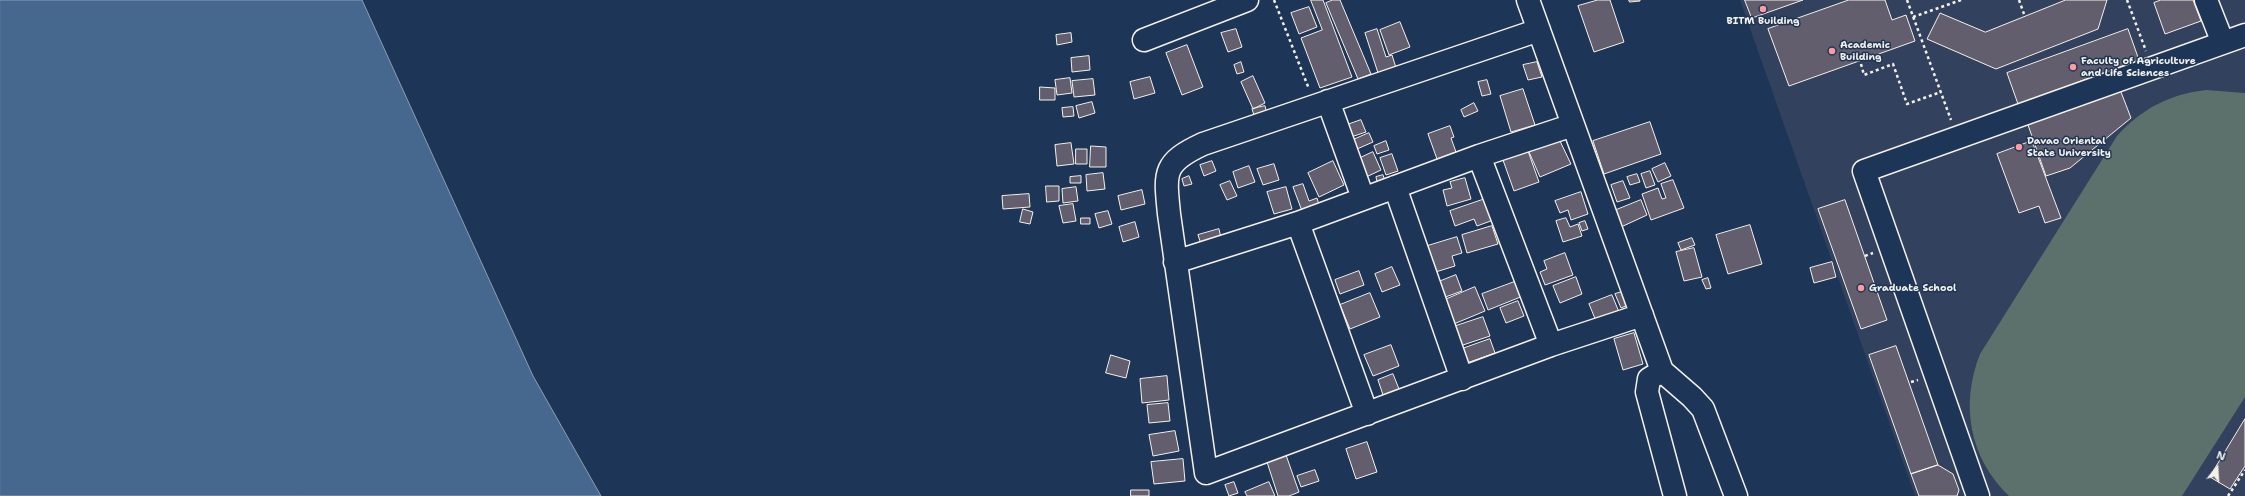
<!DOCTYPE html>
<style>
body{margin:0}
#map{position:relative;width:2245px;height:496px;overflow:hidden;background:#1d3557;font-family:"Shantell Sans",sans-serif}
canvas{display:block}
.north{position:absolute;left:2197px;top:448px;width:40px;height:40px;-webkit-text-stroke:3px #1d3557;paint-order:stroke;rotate:18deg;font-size:11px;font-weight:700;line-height:16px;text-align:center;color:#f4f1e8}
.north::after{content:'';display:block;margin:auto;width:14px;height:18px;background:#f4f1e8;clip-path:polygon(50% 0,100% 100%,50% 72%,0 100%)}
</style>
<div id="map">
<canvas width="2245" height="496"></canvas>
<div class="north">N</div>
</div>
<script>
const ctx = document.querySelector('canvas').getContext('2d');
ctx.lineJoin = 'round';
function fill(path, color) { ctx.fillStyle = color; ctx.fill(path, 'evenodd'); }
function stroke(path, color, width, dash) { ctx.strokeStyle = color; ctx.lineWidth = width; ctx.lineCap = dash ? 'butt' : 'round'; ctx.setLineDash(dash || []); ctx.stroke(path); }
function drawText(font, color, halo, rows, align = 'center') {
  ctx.font = font + ' "Shantell Sans",sans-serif'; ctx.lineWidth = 3; ctx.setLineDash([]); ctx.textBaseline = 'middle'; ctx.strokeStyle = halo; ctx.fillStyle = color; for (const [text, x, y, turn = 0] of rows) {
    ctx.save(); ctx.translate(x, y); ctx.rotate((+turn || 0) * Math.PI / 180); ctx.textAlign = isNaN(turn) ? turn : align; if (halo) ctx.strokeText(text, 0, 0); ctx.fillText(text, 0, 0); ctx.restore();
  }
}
fill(new Path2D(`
 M 1740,0 L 2245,0 L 2245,496 L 1915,496 Z`), '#32415e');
fill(new Path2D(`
 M 2206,90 L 2245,93 L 2245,397 L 2182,496 L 2009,496 C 1969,458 1960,404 1980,354 L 2117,136 C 2141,109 2170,94 2206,90 Z`), '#5c716c');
const water = new Path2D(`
 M 0,0 L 362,0 L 533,376 L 601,496 L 0,496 Z`);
fill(water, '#47688e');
stroke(water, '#8c9fb2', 1);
const building = new Path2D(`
 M 1311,0 L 1323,0 L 1352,77 L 1320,88 L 1301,38 L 1322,30 Z
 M 1333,0 L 1340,0 L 1371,74 L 1358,79 L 1326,3 Z
 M 1598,0 L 1610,0 L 1624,42 L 1594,52 L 1578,6 Z
 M 1629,0 L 1640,0 L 1640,1 L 1630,2 Z
 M 1745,0 L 1803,0 L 1752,18 Z
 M 1849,0 L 1885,0 L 1892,20 L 1906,15 L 1915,41 L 1789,86 L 1768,29 Z
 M 2066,0 L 2107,0 L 2098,29 L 1996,69 L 1927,39 L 1940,13 L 1985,32 Z
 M 2161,0 L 2193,0 L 2201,21 L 2165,34 L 2154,3 Z
 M 1309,7 L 1317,27 L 1299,34 L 1291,13 Z
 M 1400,22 L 1410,47 L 1389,55 L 1380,30 Z
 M 1236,29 L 1242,47 L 1228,52 L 1221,33 Z
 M 1377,29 L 1386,57 L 1392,55 L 1397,71 L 1379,76 L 1365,33 Z
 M 2128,29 L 2139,60 L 2018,104 L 2007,73 Z
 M 1071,33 L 1072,42 L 1057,45 L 1056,35 Z
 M 1187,45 L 1203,87 L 1182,95 L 1166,53 Z
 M 1089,56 L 1090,70 L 1072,72 L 1071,58 Z
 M 1241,62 L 1244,72 L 1237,74 L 1234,65 Z
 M 1537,62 L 1542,77 L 1528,80 L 1523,65 Z
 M 1253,76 L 1265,103 L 1253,109 L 1241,82 Z
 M 1150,77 L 1155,93 L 1134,99 L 1130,82 Z
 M 1070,78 L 1072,93 L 1057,95 L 1055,80 Z
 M 1093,79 L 1095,95 L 1074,97 L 1072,81 Z
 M 1487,80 L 1491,94 L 1482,96 L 1478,82 Z
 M 1040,87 L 1055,88 L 1055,100 L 1040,100 Z
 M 1523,89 L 1535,125 L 1511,132 L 1500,96 Z
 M 2121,92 L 2131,118 L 2070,168 L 2046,176 L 2028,125 Z
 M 1092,102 L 1095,113 L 1079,118 L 1076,106 Z
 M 1474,103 L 1478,111 L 1464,117 L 1461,110 Z
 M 1265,106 L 1267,114 L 1255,118 L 1252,109 Z
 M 1073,107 L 1074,116 L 1063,117 L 1062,108 Z
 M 1361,120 L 1366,132 L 1351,137 L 1347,125 Z
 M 1650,122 L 1661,154 L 1604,174 L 1593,141 Z
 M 1450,126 L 1454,137 L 1451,138 L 1456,152 L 1437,159 L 1428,134 Z
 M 1369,133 L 1373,142 L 1357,149 L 1353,140 Z
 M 1559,139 L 1571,164 L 1540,177 L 1529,152 Z
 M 1386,141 L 1389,150 L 1377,154 L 1374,146 Z
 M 2032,141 L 2061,218 L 2045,223 L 2039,206 L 2019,213 L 1997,154 Z
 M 1071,143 L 1074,164 L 1057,166 L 1055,145 Z
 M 1091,146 L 1106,147 L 1106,167 L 1090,167 Z
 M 1076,149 L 1087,149 L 1087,164 L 1076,164 Z
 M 1528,151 L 1539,182 L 1514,191 L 1503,160 Z
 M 1373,152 L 1381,170 L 1364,178 L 1356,160 Z
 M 1392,154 L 1398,171 L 1386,175 L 1380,158 Z
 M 1212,161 L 1216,171 L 1204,176 L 1200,165 Z
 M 1333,161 L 1344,185 L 1319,197 L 1308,173 Z
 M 1665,163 L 1671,176 L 1658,182 L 1652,169 Z
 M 1274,164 L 1279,180 L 1263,185 L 1257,169 Z
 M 1249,166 L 1255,182 L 1238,188 L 1233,172 Z
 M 1650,171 L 1655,185 L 1646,188 L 1641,174 Z
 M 1103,173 L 1105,189 L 1087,191 L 1086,175 Z
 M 1637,174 L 1640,182 L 1630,185 L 1627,177 Z
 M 1383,175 L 1386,184 L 1378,186 L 1376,177 Z
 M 1081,176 L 1081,183 L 1070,183 L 1070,177 Z
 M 1189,176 L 1192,184 L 1184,186 L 1182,179 Z
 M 1465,178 L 1471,199 L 1447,206 L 1443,190 L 1452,188 L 1450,182 Z
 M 1673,180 L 1684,208 L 1651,220 L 1642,194 L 1658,188 L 1662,199 L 1666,198 L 1661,184 Z
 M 1230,181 L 1237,196 L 1227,200 L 1220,185 Z
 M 1623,181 L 1630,198 L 1617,202 L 1611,185 Z
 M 1303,184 L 1309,201 L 1317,198 L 1319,205 L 1302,211 L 1293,187 Z
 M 1046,186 L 1059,186 L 1059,201 L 1047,202 Z
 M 1076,187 L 1078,201 L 1063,203 L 1062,189 Z
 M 1286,187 L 1292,209 L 1274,214 L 1267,192 Z
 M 1142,190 L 1145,204 L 1121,210 L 1118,196 Z
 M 1581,192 L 1588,214 L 1571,220 L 1568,210 L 1560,213 L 1555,201 Z
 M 1029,194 L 1030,207 L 1003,209 L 1002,196 Z
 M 1488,198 L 1496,219 L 1477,226 L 1474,219 L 1455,226 L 1450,211 Z
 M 1641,200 L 1647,215 L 1621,227 L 1614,211 Z
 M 1845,200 L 1887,320 L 1861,329 L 1818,209 Z
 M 1073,204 L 1076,221 L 1063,223 L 1059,206 Z
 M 1023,209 L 1033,212 L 1030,224 L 1020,222 Z
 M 1108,211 L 1112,224 L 1099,228 L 1095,214 Z
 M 1081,218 L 1090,218 L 1090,224 L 1081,224 Z
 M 1566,218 L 1570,227 L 1578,224 L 1582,236 L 1563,242 L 1556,221 Z
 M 1585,221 L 1588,229 L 1582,231 L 1579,223 Z
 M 1135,222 L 1139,237 L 1123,242 L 1119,227 Z
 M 1750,225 L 1762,264 L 1728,274 L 1716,235 Z
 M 1492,226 L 1498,244 L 1467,253 L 1462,235 Z
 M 1219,229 L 1221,238 L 1201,244 L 1198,235 Z
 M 1457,237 L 1462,253 L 1452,256 L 1455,266 L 1429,274 L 1421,248 Z
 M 1692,238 L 1695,245 L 1681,250 L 1678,243 Z
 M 1694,248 L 1702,277 L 1684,281 L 1676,252 Z
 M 1565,253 L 1573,275 L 1545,285 L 1540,272 L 1547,269 L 1544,261 Z
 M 1832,262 L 1836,277 L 1814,283 L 1810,268 Z
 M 1392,267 L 1400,285 L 1382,292 L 1375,274 Z
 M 1359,271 L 1364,285 L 1340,294 L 1335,280 Z
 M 1456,275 L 1462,291 L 1437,300 L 1431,285 Z
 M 1576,277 L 1582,294 L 1560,303 L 1553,286 Z
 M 1708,278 L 1711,288 L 1706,289 L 1702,280 Z
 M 1517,281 L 1523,296 L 1488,310 L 1482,294 Z
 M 1475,287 L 1485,311 L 1449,326 L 1440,302 Z
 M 1622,292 L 1628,305 L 1621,308 L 1615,294 Z
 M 1370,293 L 1380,317 L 1350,329 L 1340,305 Z
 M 1612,295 L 1619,312 L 1596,321 L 1589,304 Z
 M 1518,301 L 1524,316 L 1506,323 L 1500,308 Z
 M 1483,317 L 1490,336 L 1457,347 L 1450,328 Z
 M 1634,333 L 1643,364 L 1623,370 L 1614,339 Z
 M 1490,339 L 1495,353 L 1467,363 L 1462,349 Z
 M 1391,345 L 1399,366 L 1373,376 L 1364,355 Z
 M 1896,346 L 1938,465 L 1911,474 L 1869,355 Z
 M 1111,355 L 1130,361 L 1126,378 L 1106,373 Z
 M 1393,374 L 1399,389 L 1383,395 L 1378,380 Z
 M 1167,376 L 1169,400 L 1142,403 L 1140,379 Z
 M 1168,403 L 1170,421 L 1149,423 L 1147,405 Z
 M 2245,419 L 2245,466 L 2230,489 L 2210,477 Z
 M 1175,431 L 1179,451 L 1153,456 L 1149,435 Z
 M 1367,442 L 1377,472 L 1356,479 L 1346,449 Z
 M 1286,455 L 1299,492 L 1289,496 L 1278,496 L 1267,462 Z
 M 1183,459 L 1185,481 L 1154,484 L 1151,462 Z
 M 1938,465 L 1953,474 L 1959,490 L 1957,496 L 1919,496 L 1911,474 Z
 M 1315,470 L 1319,481 L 1301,487 L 1297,476 Z
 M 1234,482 L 1238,493 L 1229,496 L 1225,485 Z
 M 1269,482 L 1275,496 L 1247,496 L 1245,492 Z
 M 1131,490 L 1149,490 L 1149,496 L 1131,496 Z`);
fill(building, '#625e6d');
stroke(building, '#f4f1e8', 1);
const minor = new Path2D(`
 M 1528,0 L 1662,371 L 1692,397 L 1703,409 L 1736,496
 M 2206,0 L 2223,43
 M 1539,30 L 1203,144 C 1162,163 1165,173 1169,214 L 1206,473 L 1551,345 L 1642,315
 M 1144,40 L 1247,0
 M 1328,101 L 1363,198
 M 1479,156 L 1551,345
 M 1395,187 L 1462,379
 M 1298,223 L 1367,414
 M 1175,262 L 1298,223 L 1479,156 L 1573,125
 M 1662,371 L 1649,379 L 1647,392 L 1675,496
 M 1978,496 L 1864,171 L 2245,35`);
stroke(minor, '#f4f1e8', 25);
stroke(new Path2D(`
 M 1274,0 L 1309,89
 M 1907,0 L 1951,120
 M 2019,0 L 2024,14
 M 2127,0 L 2146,51
 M 1913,17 L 1961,0
 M 1861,64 L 1864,75 L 1893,64 L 1907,104 L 1941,92
 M 1865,256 L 1873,253
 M 1911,382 L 1918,380
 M 2228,496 L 2245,470`), '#f4f1e8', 2.5, [3, 3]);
stroke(minor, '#1d3557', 22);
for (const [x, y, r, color] of [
 [1763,9,4,"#ff9aa2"],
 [1832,51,4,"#ff9aa2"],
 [2073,67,4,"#ff9aa2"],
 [2019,147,4,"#ff9aa2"],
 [1861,288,4,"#ff9aa2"]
]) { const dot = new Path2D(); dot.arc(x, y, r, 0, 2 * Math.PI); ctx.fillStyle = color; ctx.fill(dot); stroke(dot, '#1d3557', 1.5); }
drawText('bold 10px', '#f4f1e8', '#1d3557', [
 ["BITM Building",1763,21,"center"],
 ["Academic",1840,45],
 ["Building",1840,57],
 ["Faculty of Agriculture",2081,61],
 ["and Life Sciences",2081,73],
 ["Davao Oriental",2027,141],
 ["State University",2027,153],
 ["Graduate School",1869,288]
], 'left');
</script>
